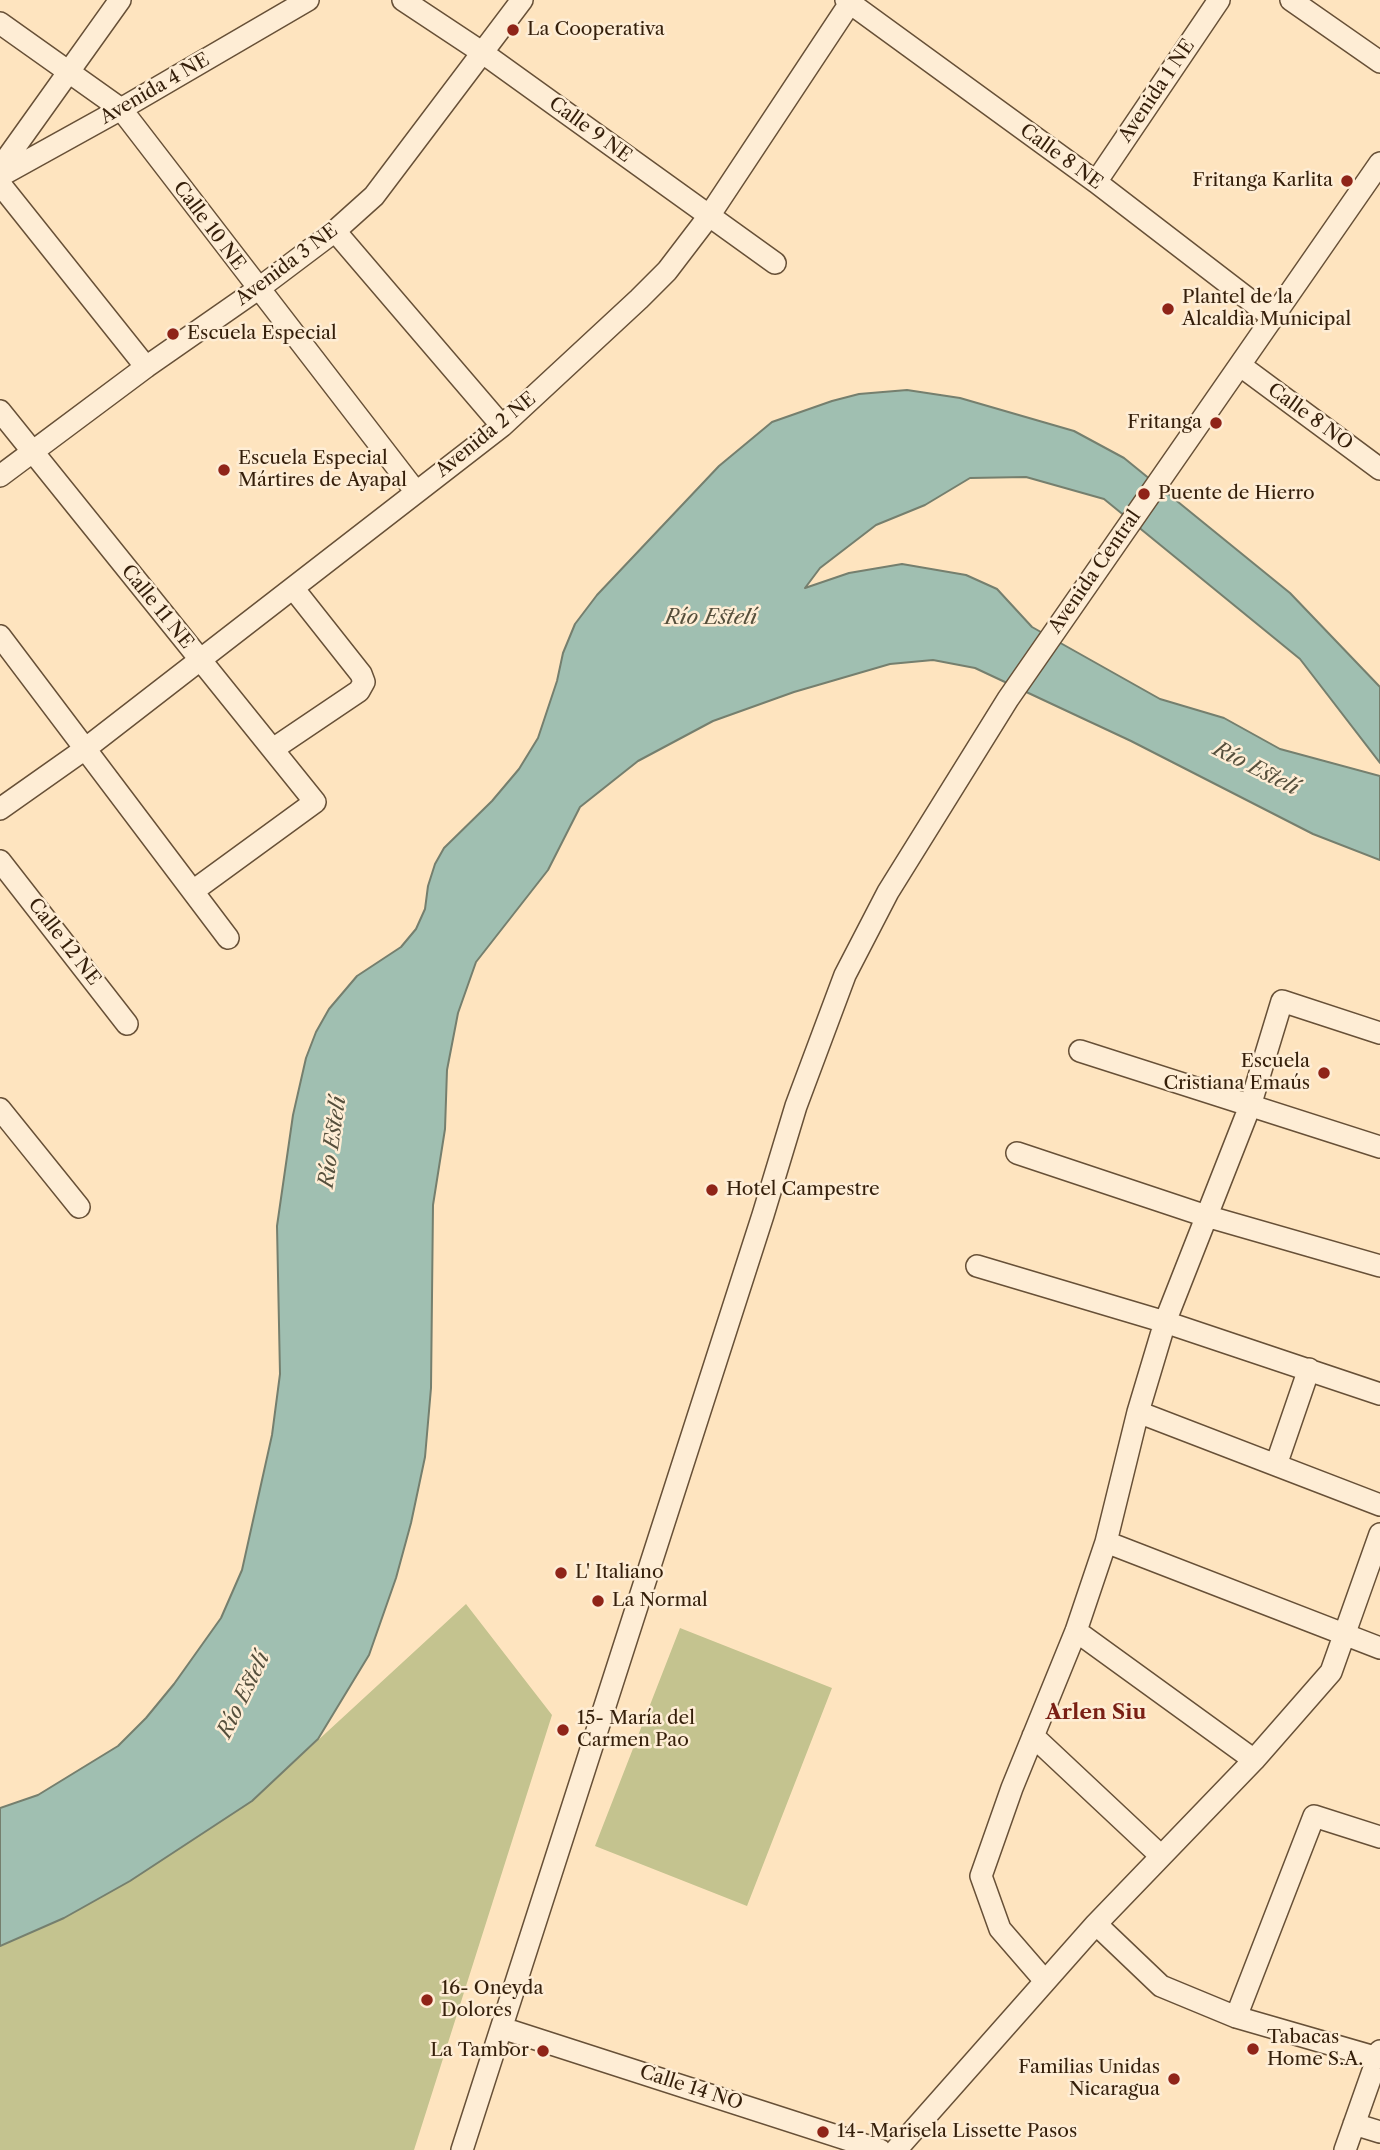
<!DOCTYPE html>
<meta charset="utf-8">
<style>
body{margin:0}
canvas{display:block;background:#fee4bf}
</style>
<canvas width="1380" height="2150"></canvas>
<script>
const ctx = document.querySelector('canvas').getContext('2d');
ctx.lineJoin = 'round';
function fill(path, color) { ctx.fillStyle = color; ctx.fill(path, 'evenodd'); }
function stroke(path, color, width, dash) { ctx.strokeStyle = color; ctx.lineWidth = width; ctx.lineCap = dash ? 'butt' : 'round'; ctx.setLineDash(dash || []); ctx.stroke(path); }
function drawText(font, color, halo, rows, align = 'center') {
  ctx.font = font + ' "Libre Caslon Text",serif'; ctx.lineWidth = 5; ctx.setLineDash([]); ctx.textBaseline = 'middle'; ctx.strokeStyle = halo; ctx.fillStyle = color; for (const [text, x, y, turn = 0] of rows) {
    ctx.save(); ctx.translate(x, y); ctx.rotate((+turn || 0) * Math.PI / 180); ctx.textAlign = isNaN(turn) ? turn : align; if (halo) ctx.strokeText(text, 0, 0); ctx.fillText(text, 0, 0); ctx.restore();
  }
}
fill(new Path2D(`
 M 466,1604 L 552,1715 L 414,2150 L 0,2150 L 0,1946 L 64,1918 L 252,1801 Z
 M 680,1628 L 832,1688 L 747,1906 L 595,1846 Z`), '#c4c38f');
const water = new Path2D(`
 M 907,390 L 960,398 L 1074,431 L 1124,458 L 1290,593 L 1380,687 L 1380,763 L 1300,659 L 1104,499 L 1026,477 L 970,478 L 925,505 L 876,525 L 820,568 L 805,588 L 849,573 L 902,564 L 966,575 L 997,589 L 1032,627 L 1160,699 L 1224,718 L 1280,749 L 1380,776 L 1380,860 L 1313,834 L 1131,741 L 975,668 L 933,660 L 890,664 L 794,692 L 713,721 L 638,761 L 580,807 L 548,870 L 476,962 L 458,1013 L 447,1070 L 445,1129 L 433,1205 L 431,1388 L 425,1457 L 411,1523 L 396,1578 L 369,1655 L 318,1739 L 252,1801 L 130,1881 L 64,1918 L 0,1946 L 0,1808 L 38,1795 L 118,1746 L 146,1718 L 174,1684 L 221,1618 L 242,1570 L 272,1435 L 280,1374 L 277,1226 L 293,1115 L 306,1058 L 316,1032 L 329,1009 L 357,976 L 401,947 L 416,929 L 425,909 L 428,886 L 435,864 L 444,848 L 492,801 L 519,769 L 538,738 L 557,681 L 563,653 L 575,624 L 597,595 L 719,466 L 772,422 L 832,401 L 859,394 Z`);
fill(water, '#a0bfb1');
stroke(water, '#757f6e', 2);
const minor = new Path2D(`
 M 403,0 L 483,53 L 775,263
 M 846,0 L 1096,182 L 1273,318
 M 1291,0 L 1380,62
 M 0,23 L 121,109 L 416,492
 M 0,168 L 120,0
 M 0,176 L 121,109 L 308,0
 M 1096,182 L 1219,0
 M 0,184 L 146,367
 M 335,231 L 502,426
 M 1241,366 L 1380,469
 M 0,411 L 315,802 L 193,891
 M 0,476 L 146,367 L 258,289 L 335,231 L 374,196 L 522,0
 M 0,636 L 228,938
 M 273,749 L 359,691 L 364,682 L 361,674 L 293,588
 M 0,809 L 85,749 L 502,426 L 639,299 L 667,271 L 709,216 L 852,0
 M 0,861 L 127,1024
 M 1080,1051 L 1380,1147
 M 0,1109 L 79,1207
 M 1017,1153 L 1206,1216 L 1380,1266
 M 977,1266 L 1165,1322 L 1380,1394
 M 1138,1412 L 1380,1505
 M 1276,1465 L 1309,1369
 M 1106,1542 L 1380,1648
 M 1076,1631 L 1254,1760
 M 1033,1736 L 1161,1856
 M 1096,1924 L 1161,1986 L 1236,2017 L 1378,2058
 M 1045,1981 L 1000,1929 L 981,1876 L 1012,1788 L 1076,1631 L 1106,1542 L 1138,1412 L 1165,1322 L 1250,1106 L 1282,1001 L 1380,1033
 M 1236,2017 L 1314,1816 L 1380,1837
 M 502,2028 L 880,2150
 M 1354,2124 L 1380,2132
 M 462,2150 L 763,1215 L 796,1106 L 845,975 L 888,892 L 1008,699 L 1380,163
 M 896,2150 L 1096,1924 L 1254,1760 L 1331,1672 L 1380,1534
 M 1345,2150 L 1380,2051`);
stroke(minor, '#675037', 24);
stroke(minor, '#feedd5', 21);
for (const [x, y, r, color] of [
 [513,30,7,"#8f2418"],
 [1347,181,7,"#8f2418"],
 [1168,309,7,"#8f2418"],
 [173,334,7,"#8f2418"],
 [1216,423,7,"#8f2418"],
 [224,470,7,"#8f2418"],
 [1144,494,7,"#8f2418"],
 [1324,1073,7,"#8f2418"],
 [712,1190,7,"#8f2418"],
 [561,1573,7,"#8f2418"],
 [598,1601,7,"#8f2418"],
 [563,1730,7,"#8f2418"],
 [427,2000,7,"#8f2418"],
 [1253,2049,7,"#8f2418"],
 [543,2051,7,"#8f2418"],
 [1174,2079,7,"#8f2418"],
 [823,2132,7,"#8f2418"]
]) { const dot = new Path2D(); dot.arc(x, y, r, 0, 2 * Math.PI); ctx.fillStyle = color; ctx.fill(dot); stroke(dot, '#feedd5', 2.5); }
drawText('19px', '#351f0a', '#feedd5', [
 ["La Cooperativa",527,30],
 ["Fritanga Karlita",1333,181,"right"],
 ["Plantel de la",1182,298],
 ["Alcaldia Municipal",1182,320],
 ["Escuela Especial",187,334],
 ["Fritanga",1202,423,"right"],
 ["Escuela Especial",238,459],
 ["Mártires de Ayapal",238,481],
 ["Puente de Hierro",1158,494],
 ["Escuela",1310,1062,"right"],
 ["Cristiana Emaús",1310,1084,"right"],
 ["Hotel Campestre",726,1190],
 ["L' Italiano",575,1573],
 ["La Normal",612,1601],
 ["15- María del",577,1719],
 ["Carmen Pao",577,1741],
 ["16- Oneyda",441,1989],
 ["Dolores",441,2011],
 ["Tabacas",1267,2038],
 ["Home S.A.",1267,2060],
 ["La Tambor",529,2051,"right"],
 ["Familias Unidas",1160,2068,"right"],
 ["Nicaragua",1160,2090,"right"],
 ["14- Marisela Lissette Pasos",837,2132]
], 'left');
drawText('19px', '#351f0a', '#feedd5', [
 ["Avenida 4 NE",155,89,-30],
 ["Avenida 1 NE",1157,91,-56],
 ["Calle 9 NE",590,130,36],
 ["Calle 8 NE",1061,157,36],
 ["Calle 10 NE",209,226,53],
 ["Avenida 3 NE",287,265,-37],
 ["Calle 8 NO",1310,417,36],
 ["Avenida 2 NE",486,435,-39],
 ["Avenida Central",1095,572,-55],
 ["Calle 11 NE",157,607,51],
 ["Calle 12 NE",64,942,52],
 ["Calle 14 NO",691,2088,18]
]);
drawText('italic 21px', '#554f3c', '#feedd5', [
 ["Río Estelí",711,618],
 ["Río Estelí",1256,769,27],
 ["Río Estelí",333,1142,-82],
 ["Río Estelí",244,1695,-64]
]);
drawText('bold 21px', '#7a1f14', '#feedd5', [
 ["Arlen Siu",1096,1713]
]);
</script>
